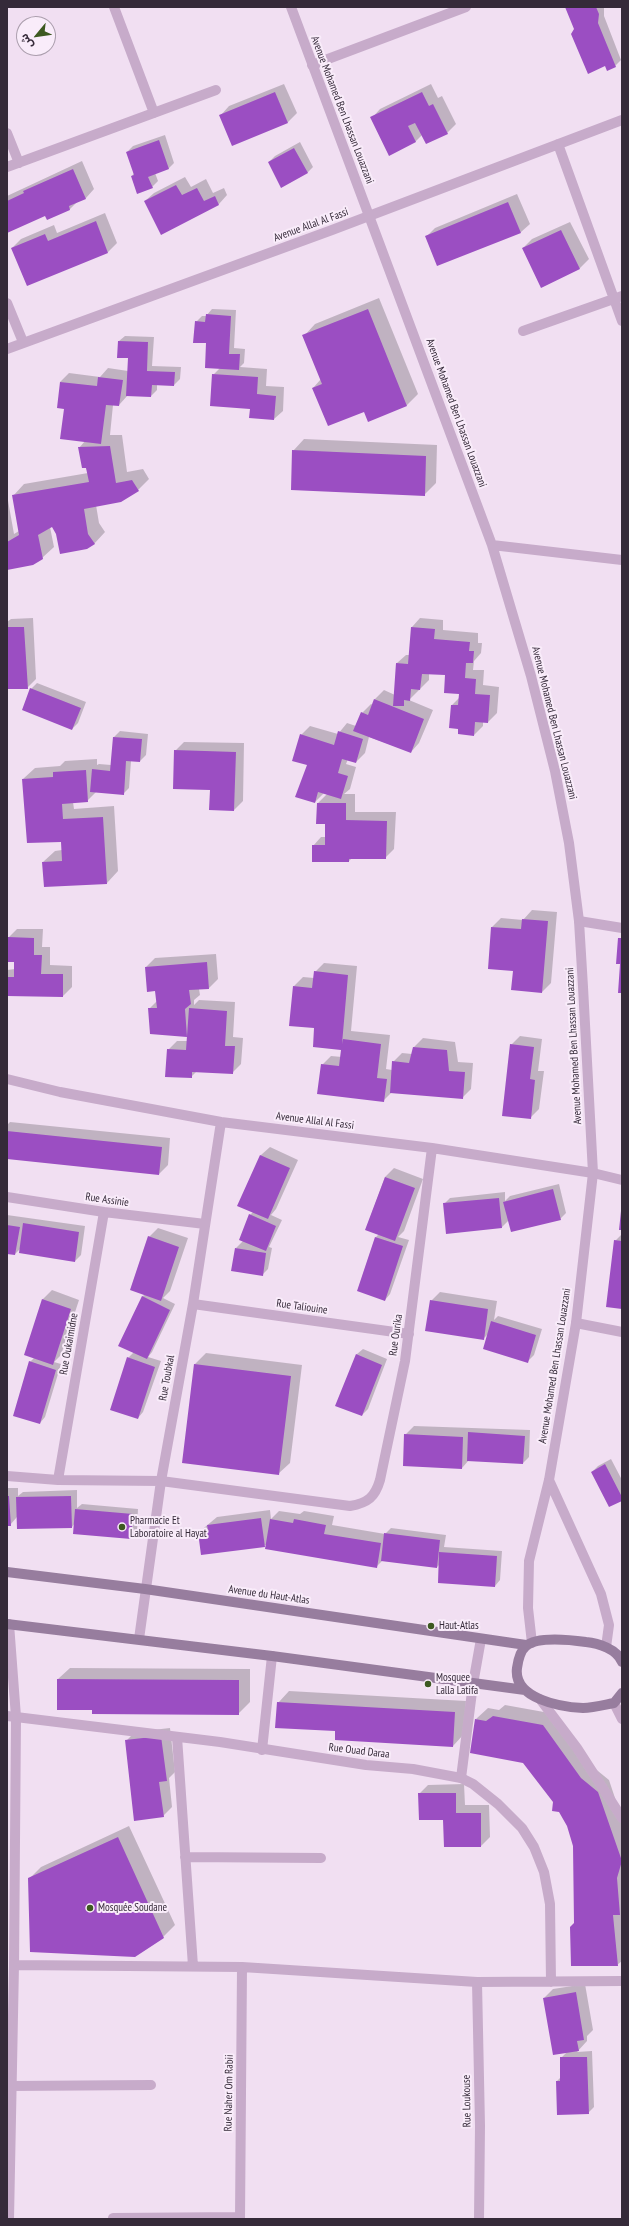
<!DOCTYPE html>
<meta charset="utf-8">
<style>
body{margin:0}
#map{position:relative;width:629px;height:2226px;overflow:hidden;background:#f1dff2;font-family:"PT Sans Narrow","Noto Sans Arabic",sans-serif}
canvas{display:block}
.frame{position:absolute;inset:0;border:8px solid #352a39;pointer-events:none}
.north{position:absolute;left:16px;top:16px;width:40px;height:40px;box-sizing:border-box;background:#f9ecfa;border:1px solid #ab9ead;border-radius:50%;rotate:241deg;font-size:11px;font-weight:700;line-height:16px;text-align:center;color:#352a39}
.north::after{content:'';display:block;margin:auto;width:14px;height:18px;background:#3d5921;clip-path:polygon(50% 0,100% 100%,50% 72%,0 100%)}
</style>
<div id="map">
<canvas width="629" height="2226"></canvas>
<div class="frame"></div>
<div class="north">ش</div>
</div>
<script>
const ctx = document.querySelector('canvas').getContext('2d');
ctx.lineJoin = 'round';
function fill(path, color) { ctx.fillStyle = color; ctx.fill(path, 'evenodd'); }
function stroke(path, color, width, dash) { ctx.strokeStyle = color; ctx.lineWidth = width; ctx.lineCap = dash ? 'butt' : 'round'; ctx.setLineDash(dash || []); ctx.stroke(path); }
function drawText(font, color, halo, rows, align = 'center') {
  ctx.font = font + ' "PT Sans Narrow",sans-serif'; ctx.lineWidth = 4; ctx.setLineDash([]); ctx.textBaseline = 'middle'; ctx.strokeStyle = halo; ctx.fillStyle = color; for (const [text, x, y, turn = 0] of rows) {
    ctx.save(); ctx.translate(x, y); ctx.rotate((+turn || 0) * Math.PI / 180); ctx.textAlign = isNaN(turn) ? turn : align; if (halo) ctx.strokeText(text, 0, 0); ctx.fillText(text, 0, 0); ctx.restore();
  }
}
fill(new Path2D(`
 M 566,7 L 604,7 L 604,16 L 621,60 L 615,66 L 605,65 L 575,29 Z
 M 284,84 L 297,113 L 288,122 L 233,144 L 221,115 L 229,106 Z
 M 431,84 L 438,98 L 442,96 L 456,124 L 447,133 L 422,135 L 415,142 L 372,118 L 380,109 Z
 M 165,135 L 174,163 L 168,169 L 155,173 L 158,181 L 152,187 L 132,176 L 134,173 L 127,152 L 133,146 Z
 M 300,142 L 313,167 L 307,173 L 269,162 L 275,156 Z
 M 82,161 L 94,189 L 86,198 L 77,202 L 70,209 L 45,215 L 7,232 L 7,196 Z
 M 185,177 L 191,187 L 206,179 L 213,193 L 224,188 L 227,195 L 219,204 L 145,201 L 154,193 Z
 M 517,194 L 530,224 L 521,232 L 426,237 L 435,228 Z
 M 105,213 L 117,243 L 108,252 L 27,285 L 12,248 L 21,239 L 54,225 L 57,233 Z
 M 570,222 L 589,259 L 580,268 L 542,287 L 523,248 L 532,239 Z
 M 379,298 L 418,394 L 407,405 L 369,420 L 364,410 L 313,388 L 321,379 L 304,336 L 315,324 Z
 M 212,309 L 236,310 L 234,348 L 245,349 L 244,363 L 240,367 L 267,369 L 266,386 L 284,387 L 283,411 L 274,419 L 251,408 L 213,375 L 220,368 L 196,322 L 202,316 L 206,316 Z
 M 125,336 L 154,337 L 152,366 L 181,367 L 180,379 L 174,385 L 157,384 L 157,390 L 151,396 L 128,395 L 119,405 L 113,405 L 110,435 L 122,435 L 127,472 L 143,469 L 149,479 L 138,490 L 96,505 L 99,523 L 105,532 L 94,544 L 57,534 L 53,526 L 50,527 L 54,547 L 42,558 L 7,569 L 7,495 L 14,534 L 19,531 L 13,496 L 24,484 L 88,473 L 79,448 L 85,441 L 65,408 L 60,382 L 69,373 L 100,377 L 108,368 L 128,371 L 129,357 L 119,341 Z
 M 304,439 L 437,445 L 436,483 L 424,495 L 293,451 Z
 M 33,618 L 36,679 L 27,688 L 7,688 L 7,622 L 11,619 Z
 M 420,618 L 443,620 L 443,630 L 478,633 L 478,643 L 482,643 L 481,653 L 474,661 L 473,670 L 484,670 L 483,685 L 499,687 L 497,713 L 488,722 L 483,722 L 483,726 L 474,735 L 459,728 L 452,705 L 459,698 L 460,693 L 446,674 L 429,673 L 429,680 L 409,700 L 433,710 L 419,743 L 411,752 L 369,737 L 365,753 L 356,762 L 348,759 L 346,764 L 356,767 L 350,789 L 344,794 L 355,794 L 355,812 L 396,812 L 394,849 L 385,858 L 352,858 L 349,861 L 313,846 L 321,837 L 326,837 L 326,823 L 318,803 L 327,794 L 324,793 L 315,802 L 301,735 L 310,726 L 338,734 L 347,723 L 356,726 L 362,713 L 371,704 L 373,705 L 375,699 L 384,690 L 395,695 L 397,663 L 406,655 L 410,655 L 412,627 Z
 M 37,683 L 86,702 L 78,723 L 72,729 L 31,689 Z
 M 120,731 L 148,734 L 146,755 L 140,761 L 131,761 L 129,788 L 123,794 L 97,791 L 87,801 L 73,802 L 74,809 L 114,806 L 118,871 L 107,883 L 43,862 L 55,851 L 62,850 L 62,840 L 23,779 L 35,768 L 60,766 L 65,761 L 97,759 L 97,765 L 99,764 L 111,765 L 114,737 Z
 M 184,742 L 244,743 L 243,801 L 234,810 L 211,789 L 175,751 Z
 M 532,910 L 557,912 L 551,983 L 542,992 L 514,970 L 492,927 L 501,918 L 523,920 Z
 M 17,929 L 43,929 L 42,947 L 50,947 L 50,965 L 72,966 L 72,987 L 63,996 L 7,995 L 7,970 L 15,969 L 15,961 L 8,938 Z
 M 216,954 L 218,979 L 209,988 L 199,989 L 200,995 L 194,1000 L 194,1005 L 199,1000 L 235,1002 L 233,1037 L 243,1038 L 241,1064 L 232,1073 L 197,1071 L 191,1077 L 168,1050 L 177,1041 L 187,1041 L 188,1036 L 151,1033 L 149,1009 L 157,1001 L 156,990 L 146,967 L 155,958 Z
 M 324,963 L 357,966 L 351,1031 L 390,1035 L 386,1069 L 392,1070 L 393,1062 L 402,1053 L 412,1054 L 414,1047 L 423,1038 L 455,1042 L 458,1062 L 473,1063 L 471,1089 L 462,1098 L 392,1092 L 383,1101 L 322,1065 L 331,1056 L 342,1057 L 343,1049 L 316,1027 L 294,986 L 303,977 L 314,978 L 315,972 Z
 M 520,1036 L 542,1039 L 538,1071 L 544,1071 L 539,1109 L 530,1118 L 511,1045 Z
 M 10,1122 L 170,1138 L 168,1165 L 159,1174 L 7,1158 L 7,1125 Z
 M 270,1147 L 298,1160 L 276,1209 L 271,1215 L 282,1220 L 269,1247 L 272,1248 L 268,1269 L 262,1275 L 236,1248 L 243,1241 L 250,1215 L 253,1212 L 239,1205 L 261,1155 Z
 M 394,1168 L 423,1179 L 404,1231 L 398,1237 L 409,1240 L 390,1294 L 385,1300 L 376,1237 L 379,1234 L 366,1229 L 385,1177 Z
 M 559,1184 L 566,1213 L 560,1219 L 509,1220 L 502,1227 L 444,1204 L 450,1198 L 505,1192 L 505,1201 L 510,1196 Z
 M 7,1215 L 85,1226 L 81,1255 L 75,1261 L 20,1249 L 15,1254 L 7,1253 Z
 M 158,1228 L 188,1238 L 170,1291 L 163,1298 L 175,1304 L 152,1352 L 148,1357 L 161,1361 L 143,1412 L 138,1418 L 128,1358 L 134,1352 L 142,1297 L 145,1294 L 149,1237 Z
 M 622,1234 L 622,1308 L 615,1241 Z
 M 52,1290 L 79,1300 L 61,1355 L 54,1362 L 61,1364 L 45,1417 L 40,1423 L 30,1362 L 34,1358 L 43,1299 Z
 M 440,1292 L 497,1301 L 494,1320 L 498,1316 L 542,1329 L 534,1355 L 528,1361 L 488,1334 L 483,1339 L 431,1301 Z
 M 363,1349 L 387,1359 L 368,1409 L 362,1415 L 357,1354 Z
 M 206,1353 L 302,1365 L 290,1463 L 278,1474 L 194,1365 Z
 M 414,1426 L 530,1430 L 529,1457 L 523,1463 L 469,1460 L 462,1468 L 405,1435 Z
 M 611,1459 L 622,1480 L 622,1500 L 592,1472 L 598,1466 Z
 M 7,1488 L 18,1488 L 18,1496 L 23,1492 L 77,1490 L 77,1508 L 82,1504 L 138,1509 L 137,1532 L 131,1538 L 75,1523 L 72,1527 L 17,1517 L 10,1525 L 7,1525 Z
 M 270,1510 L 271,1519 L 279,1511 L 300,1514 L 304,1511 L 334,1516 L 332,1525 L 385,1534 L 391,1528 L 446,1535 L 444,1547 L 502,1551 L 500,1580 L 495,1586 L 440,1564 L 437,1567 L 383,1560 L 376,1567 L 199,1532 L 217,1517 Z
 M 70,1668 L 250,1669 L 250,1702 L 238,1714 L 93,1709 L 58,1679 Z
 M 289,1691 L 466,1701 L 464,1734 L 453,1746 L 336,1731 L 278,1703 Z
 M 505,1705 L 555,1714 L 593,1767 L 609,1780 L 622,1819 L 622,1961 L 617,1965 L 575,1923 L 574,1847 L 568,1825 L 554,1801 L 524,1762 L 476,1719 L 488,1708 L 499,1710 Z
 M 170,1728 L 175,1772 L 169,1778 L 172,1807 L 163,1816 L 126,1741 L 135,1732 Z
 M 464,1784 L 465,1805 L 489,1805 L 490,1837 L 481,1846 L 445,1846 L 444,1819 L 419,1794 L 428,1785 Z
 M 129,1826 L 175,1925 L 163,1937 L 29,1879 L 41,1867 Z
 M 585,1984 L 593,2030 L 587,2036 L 587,2041 L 577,2052 L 592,2051 L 594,2107 L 588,2113 L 557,2081 L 561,2077 L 561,2058 L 567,2052 L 544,1998 L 553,1989 Z`), '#0003');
fill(new Path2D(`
 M 565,7 L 596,7 L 599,14 L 598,23 L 616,67 L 607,71 L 605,66 L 588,74 L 571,34 L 574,29 Z
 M 275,92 L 288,123 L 232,146 L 219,115 Z
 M 422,92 L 429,106 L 433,104 L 448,134 L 426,144 L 415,123 L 408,126 L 416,142 L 389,156 L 370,117 Z
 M 159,140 L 169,169 L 148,177 L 153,188 L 137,194 L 131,176 L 134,175 L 126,152 Z
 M 294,148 L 308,173 L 281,188 L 268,162 Z
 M 73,169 L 86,199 L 69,206 L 70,210 L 47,220 L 45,216 L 7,233 L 7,201 L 24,193 L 23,191 Z
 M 176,185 L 182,195 L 197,188 L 204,201 L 215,196 L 219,205 L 161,235 L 144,201 Z
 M 508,202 L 521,233 L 437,266 L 425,236 Z
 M 96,221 L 108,253 L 27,286 L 11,248 L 45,234 L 48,241 Z
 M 561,230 L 580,269 L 541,288 L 522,248 Z
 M 368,309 L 407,406 L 368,422 L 364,412 L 328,426 L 312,388 L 322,384 L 302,335 Z
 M 206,314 L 231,316 L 229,354 L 240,354 L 239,370 L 205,368 L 206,343 L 193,343 L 195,321 L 205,322 Z
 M 118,341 L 148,342 L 147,371 L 175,372 L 174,386 L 152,385 L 151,397 L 126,396 L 128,358 L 117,358 Z
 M 212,374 L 258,377 L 257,394 L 276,396 L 274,420 L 249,418 L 250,409 L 210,406 Z
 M 98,377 L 123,380 L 119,406 L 106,405 L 101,444 L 60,439 L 64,409 L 57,408 L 60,382 L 97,386 Z
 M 110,446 L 116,483 L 132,480 L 139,491 L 121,502 L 84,509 L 88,534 L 95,544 L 87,549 L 60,554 L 56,534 L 52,527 L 38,535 L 43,559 L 33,565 L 7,570 L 7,542 L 19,535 L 12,495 L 89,482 L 86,468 L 82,468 L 78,447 Z
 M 292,450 L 426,456 L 425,496 L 291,490 Z
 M 7,627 L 24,627 L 28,689 L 7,689 Z
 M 411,627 L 435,629 L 434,639 L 470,642 L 469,651 L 474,651 L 473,663 L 466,663 L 465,678 L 476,679 L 475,694 L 490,695 L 488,723 L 475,722 L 474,736 L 458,734 L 458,729 L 449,728 L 451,705 L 458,705 L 459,694 L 444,693 L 445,675 L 422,674 L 420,690 L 411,689 L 410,701 L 404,700 L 404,706 L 393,706 L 396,663 L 408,664 Z
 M 30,688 L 81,708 L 72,730 L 22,710 Z
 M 374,699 L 424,719 L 411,753 L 353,731 L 361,712 L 368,715 Z
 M 338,731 L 363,739 L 356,763 L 342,759 L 338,773 L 348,776 L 341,799 L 318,792 L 315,803 L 295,797 L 307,765 L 292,761 L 300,734 L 334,745 Z
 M 113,737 L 142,739 L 140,762 L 126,761 L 124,795 L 90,792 L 92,769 L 110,771 Z
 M 174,750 L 236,752 L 234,811 L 209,810 L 210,790 L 173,789 Z
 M 86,770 L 88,802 L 62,804 L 63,819 L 103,817 L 107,884 L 44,887 L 42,862 L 62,861 L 61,842 L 27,843 L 22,779 L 53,777 L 53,772 Z
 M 317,803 L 346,803 L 346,820 L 387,821 L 386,859 L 349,859 L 349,862 L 312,862 L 312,845 L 325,845 L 325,824 L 316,824 Z
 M 522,919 L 548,921 L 542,993 L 511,990 L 513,971 L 488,969 L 491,927 L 521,929 Z
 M 8,937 L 34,938 L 34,955 L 42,955 L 41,974 L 63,974 L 63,997 L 7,996 L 7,977 L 14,977 L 14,962 L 7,962 Z
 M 618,938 L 622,938 L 622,993 L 618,993 L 620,964 L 616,964 Z
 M 207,962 L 209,989 L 189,990 L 191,1004 L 185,1009 L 187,1037 L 150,1034 L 148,1008 L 157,1008 L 155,991 L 147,992 L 145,967 Z
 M 314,971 L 348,975 L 342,1044 L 343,1039 L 381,1044 L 377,1078 L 387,1079 L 384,1102 L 317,1094 L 321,1064 L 339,1066 L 341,1050 L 313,1047 L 314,1028 L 289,1026 L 293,986 L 312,988 Z
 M 189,1008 L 227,1011 L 225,1046 L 235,1046 L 233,1074 L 192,1072 L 192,1078 L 165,1077 L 167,1049 L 186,1050 Z
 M 510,1044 L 534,1047 L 530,1079 L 535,1080 L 531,1119 L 502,1116 Z
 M 413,1047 L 447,1050 L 449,1071 L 465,1072 L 463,1099 L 390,1093 L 392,1061 L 409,1063 Z
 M 7,1131 L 162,1147 L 159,1175 L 7,1159 Z
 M 260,1155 L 290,1168 L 268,1219 L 237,1206 Z
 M 385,1177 L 415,1188 L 395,1241 L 365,1230 Z
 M 553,1189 L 561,1220 L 511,1232 L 503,1202 Z
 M 499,1198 L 502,1228 L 446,1234 L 443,1203 Z
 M 621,1211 L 622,1211 L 622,1230 L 619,1230 Z
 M 249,1214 L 276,1226 L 266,1251 L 239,1240 Z
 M 23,1223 L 79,1232 L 75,1262 L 19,1253 Z
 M 7,1225 L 20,1227 L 15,1255 L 7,1254 Z
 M 148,1236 L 179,1247 L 161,1301 L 130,1290 Z
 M 375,1237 L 403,1246 L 385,1301 L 357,1291 Z
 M 614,1240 L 622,1241 L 622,1309 L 606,1307 Z
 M 235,1248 L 266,1253 L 263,1276 L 231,1271 Z
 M 142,1296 L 170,1310 L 147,1359 L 118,1346 Z
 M 42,1299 L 71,1309 L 53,1365 L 24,1355 Z
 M 430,1300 L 488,1309 L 484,1340 L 425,1331 Z
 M 491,1321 L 536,1335 L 528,1363 L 483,1349 Z
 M 356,1354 L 382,1365 L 362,1416 L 335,1406 Z
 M 127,1357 L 155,1367 L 138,1419 L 110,1410 Z
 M 29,1361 L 56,1370 L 40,1424 L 13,1416 Z
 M 194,1364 L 291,1376 L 279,1475 L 182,1463 Z
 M 468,1432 L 525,1436 L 523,1464 L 467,1461 Z
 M 404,1434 L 463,1437 L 462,1469 L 403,1466 Z
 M 605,1464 L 622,1497 L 622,1501 L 609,1507 L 591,1472 Z
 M 7,1496 L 9,1496 L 11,1526 L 7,1526 Z
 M 71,1496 L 72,1528 L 17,1529 L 16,1497 Z
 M 75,1509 L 133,1514 L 131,1539 L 73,1534 Z
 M 261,1518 L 265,1547 L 201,1555 L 198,1532 L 208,1530 L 207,1525 Z
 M 270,1519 L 293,1523 L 294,1519 L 326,1525 L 324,1534 L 381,1543 L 377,1568 L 265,1549 Z
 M 384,1533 L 440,1540 L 437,1568 L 381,1561 Z
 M 439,1552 L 497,1556 L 495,1587 L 438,1583 Z
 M 57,1679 L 239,1680 L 239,1715 L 92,1714 L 92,1710 L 57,1710 Z
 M 277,1702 L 455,1712 L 453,1747 L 335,1740 L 335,1731 L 275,1728 Z
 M 493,1716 L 543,1725 L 581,1778 L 598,1792 L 622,1861 L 617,1878 L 620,1915 L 613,1915 L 618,1966 L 571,1966 L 570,1927 L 574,1923 L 573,1846 L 567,1826 L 559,1812 L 552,1811 L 553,1802 L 523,1763 L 470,1753 L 475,1719 L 486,1721 Z
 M 161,1736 L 167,1781 L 159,1782 L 164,1817 L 134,1821 L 125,1740 Z
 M 418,1793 L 456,1793 L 456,1813 L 481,1813 L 481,1847 L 444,1847 L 443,1820 L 419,1820 Z
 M 118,1837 L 164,1938 L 135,1957 L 30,1952 L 28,1878 Z
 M 576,1992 L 584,2040 L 577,2041 L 579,2051 L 553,2055 L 543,1998 Z
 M 560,2057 L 587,2057 L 589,2114 L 557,2115 L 556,2081 L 560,2081 Z`), '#9b4ec2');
stroke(new Path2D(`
 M 7,1716 L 16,1717
 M 262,1750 L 272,1656
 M 461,1778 L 473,1684 L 481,1639`), '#c7abca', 10);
stroke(new Path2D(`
 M 114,7 L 154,113
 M 312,65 L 466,7
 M 7,133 L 19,163
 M 558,144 L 622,321
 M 7,167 L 216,90
 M 7,303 L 23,342
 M 523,331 L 622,296
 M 7,349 L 332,230 L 622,120
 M 579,921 L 622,928
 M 7,1079 L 60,1092 L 221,1122 L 432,1148 L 593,1173 L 622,1180
 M 7,1197 L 104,1212 L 205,1224
 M 193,1304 L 409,1334
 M 576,1323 L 622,1332
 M 7,1476 L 58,1480 L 161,1481 L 350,1506 C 368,1503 375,1497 380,1480 L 405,1361 L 432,1148
 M 58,1480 L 104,1212
 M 139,1639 L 161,1481 L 193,1304 L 221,1122
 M 16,1717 L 220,1742 L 366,1765 L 413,1769 L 461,1778 L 473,1784 L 498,1804 L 522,1828 L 534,1847 L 544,1872 L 550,1904 L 551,1982
 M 177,1737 L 193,1966
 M 185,1857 L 321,1858
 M 14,1965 L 242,1967 L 477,1982 L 622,1981
 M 477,1982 L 480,2126 L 479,2219
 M 11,2086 L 151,2085
 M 113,2218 L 240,2217
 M 9,2219 L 14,1965 L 16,1717 L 9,1624
 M 240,2219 L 242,1967`), '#c7abca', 10);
stroke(new Path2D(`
 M 291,7 L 492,545 L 531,676 L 555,771 L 569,843 L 579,921 L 583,987 L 593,1173 L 576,1323 L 549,1480 L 529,1561 L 528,1608 L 532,1643
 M 492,545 L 622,560
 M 549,1480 L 601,1594 L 609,1625 L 606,1647
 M 540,1699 L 577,1748 L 622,1818
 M 614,1703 L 622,1719`), '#c7abca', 10);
stroke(new Path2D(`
 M 7,1572 L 145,1589 L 526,1645
 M 7,1624 L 272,1656 L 525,1690
 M 622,1662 C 617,1649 598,1643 586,1642 C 572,1640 537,1636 526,1646 C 520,1651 518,1661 517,1668 C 513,1699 561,1707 583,1708 C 593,1708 604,1705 614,1703 L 622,1693`), '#977d9e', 10);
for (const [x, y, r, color] of [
 [122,1527,4,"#3d5921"],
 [431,1626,4,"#3d5921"],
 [428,1684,4,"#3d5921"],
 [90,1908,4,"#3d5921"]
]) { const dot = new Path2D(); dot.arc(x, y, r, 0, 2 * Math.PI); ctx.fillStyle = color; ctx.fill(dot); stroke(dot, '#f9ecfa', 1.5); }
drawText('11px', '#352a39', '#f9ecfa', [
 ["Avenue Mohamed Ben Lhassan Louazzani",342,110,69],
 ["Avenue Allal Al Fassi",311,225,-20],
 ["Avenue Mohamed Ben Lhassan Louazzani",456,413,70],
 ["Avenue Mohamed Ben Lhassan Louazzani",554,723,76],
 ["Avenue Mohamed Ben Lhassan Louazzani",574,1046,-93],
 ["Avenue Allal Al Fassi",315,1121,7],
 ["Rue Assinie",107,1200,8],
 ["Rue Taliouine",302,1307,8],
 ["Rue Ourika",396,1335,-82],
 ["Rue Oukaimidne",69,1344,-80],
 ["Avenue Mohamed Ben Lhassan Louazzani",555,1366,-81],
 ["Rue Toubkal",167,1378,-80],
 ["Avenue du Haut-Atlas",269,1595,8],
 ["Rue Ouad Daraa",359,1751,7],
 ["Rue Naher Om Rabii",229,2093,-89],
 ["Rue Loukouse",467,2101,-91]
]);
drawText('11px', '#352a39', '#f9ecfa', [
 ["Pharmacie Et",130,1521],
 ["Laboratoire al Hayat",130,1534],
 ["Haut-Atlas",439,1626],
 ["Mosquee",436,1678],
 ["Lalla Latifa",436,1691],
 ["Mosquée Soudane",98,1908]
], 'left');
</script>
